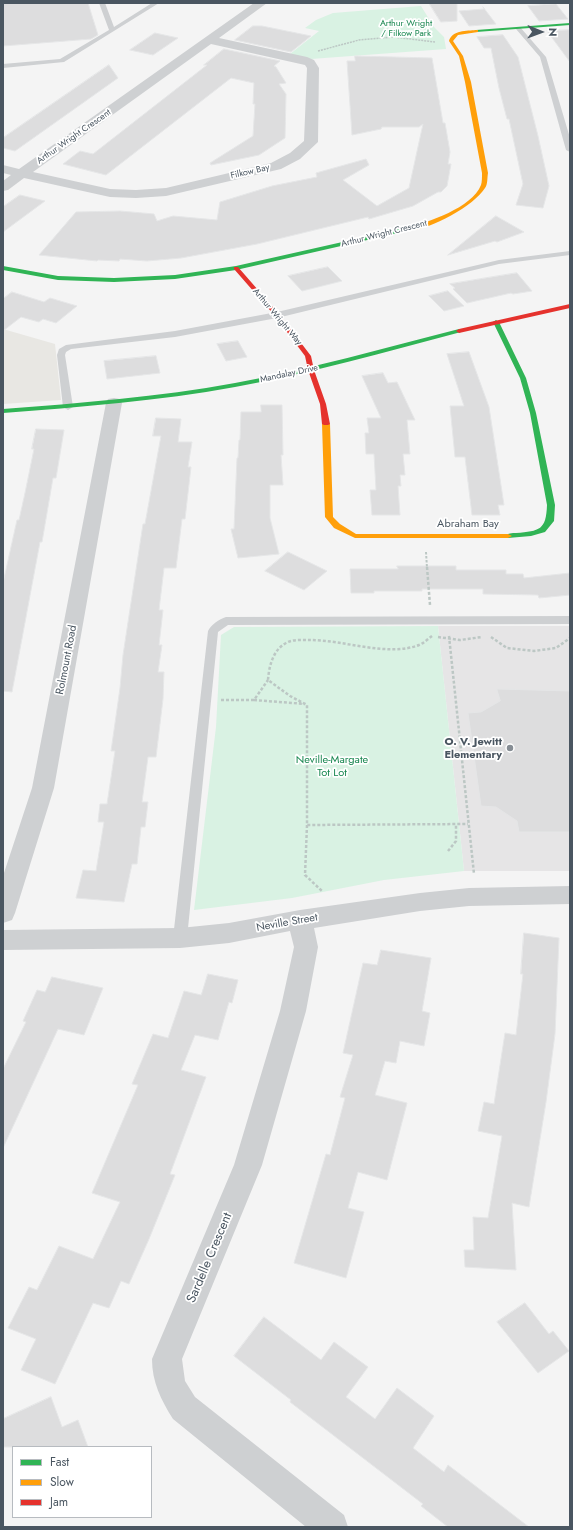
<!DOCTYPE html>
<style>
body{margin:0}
#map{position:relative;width:573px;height:1530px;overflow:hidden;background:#f4f4f4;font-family:Jost,sans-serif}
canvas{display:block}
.frame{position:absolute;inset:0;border:4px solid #4a5661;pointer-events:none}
.legend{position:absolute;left:12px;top:1446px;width:140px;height:72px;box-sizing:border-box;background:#fff;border:1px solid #b7bbc0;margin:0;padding:5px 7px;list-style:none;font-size:12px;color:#4a5661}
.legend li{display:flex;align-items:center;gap:8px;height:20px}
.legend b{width:20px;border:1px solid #b7bbc0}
.north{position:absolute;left:521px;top:12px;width:40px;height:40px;-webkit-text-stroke:3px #fff;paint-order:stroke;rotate:91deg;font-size:11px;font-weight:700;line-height:16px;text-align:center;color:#4a5661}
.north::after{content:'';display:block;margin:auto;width:14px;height:18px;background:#4a5661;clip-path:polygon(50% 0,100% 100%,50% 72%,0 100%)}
</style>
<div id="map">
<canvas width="573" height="1530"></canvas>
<div class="frame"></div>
<ul class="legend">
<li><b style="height:5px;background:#30b455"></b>Fast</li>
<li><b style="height:5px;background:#ff9f0a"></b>Slow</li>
<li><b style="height:5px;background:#e5322d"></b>Jam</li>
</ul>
<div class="north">N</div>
</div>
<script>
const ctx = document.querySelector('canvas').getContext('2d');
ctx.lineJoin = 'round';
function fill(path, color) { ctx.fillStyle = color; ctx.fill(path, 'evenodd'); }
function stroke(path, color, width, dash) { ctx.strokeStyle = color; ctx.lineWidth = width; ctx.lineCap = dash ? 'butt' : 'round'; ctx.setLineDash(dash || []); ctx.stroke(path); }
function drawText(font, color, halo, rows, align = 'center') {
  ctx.font = font + ' Jost,sans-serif'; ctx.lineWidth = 3.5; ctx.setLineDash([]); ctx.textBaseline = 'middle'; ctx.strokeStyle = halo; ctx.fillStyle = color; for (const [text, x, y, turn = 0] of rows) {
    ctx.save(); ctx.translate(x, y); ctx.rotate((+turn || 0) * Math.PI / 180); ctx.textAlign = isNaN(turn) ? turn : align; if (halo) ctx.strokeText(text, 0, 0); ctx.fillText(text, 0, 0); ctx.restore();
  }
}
fill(new Path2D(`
 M 3,329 L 55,344 L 61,400 L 3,404 Z`), '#e8e7e3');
fill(new Path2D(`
 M 438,626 L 570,626 L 570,871 L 464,871 Z`), '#e6e5e6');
fill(new Path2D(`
 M 421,6 L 434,27 L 444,37 L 446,49 L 311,59 L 290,54 L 319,31 L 305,28 L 316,20 L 333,13 Z
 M 438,626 L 464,871 L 384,880 L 292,898 L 194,910 L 216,727 L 221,635 L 234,627 Z`), '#d9f2e3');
const building = new Path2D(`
 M 3,3 L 88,3 L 98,35 L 91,39 L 3,46 Z
 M 429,3 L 457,3 L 457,21 L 441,22 Z
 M 556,4 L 568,19 L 539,21 L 528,6 Z
 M 483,7 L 496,24 L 469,26 L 459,11 L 484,9 Z
 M 253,26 L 262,26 L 311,36 L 291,52 L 235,40 Z
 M 570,30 L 570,62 L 547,31 Z
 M 155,33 L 178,38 L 153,55 L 130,50 Z
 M 503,35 L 518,57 L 538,136 L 549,186 L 543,208 L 516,205 L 523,184 L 509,119 L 507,119 L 499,88 L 491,48 L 484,48 L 477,37 Z
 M 224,49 L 280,61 L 274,66 L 276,67 L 286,83 L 279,84 L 286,94 L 285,138 L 259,155 L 211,165 L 210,163 L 253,136 L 255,104 L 253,104 L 254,83 L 231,78 L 106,175 L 63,164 L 80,151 L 93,154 L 207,65 L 204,65 Z
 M 355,56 L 432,58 L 443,123 L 445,123 L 450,152 L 448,164 L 451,164 L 447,186 L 441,192 L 438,192 L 413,206 L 369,219 L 368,217 L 257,244 L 181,258 L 147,261 L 120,259 L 119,261 L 98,260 L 97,261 L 39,255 L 76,212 L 120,211 L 154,214 L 157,221 L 173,216 L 217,220 L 220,202 L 272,186 L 317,177 L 316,173 L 366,159 L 369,165 L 343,180 L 377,206 L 409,188 L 423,124 L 419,127 L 382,127 L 381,129 L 352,135 L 347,61 L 355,61 Z
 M 109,65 L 118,78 L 15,151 L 3,148 L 3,138 Z
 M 20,195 L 45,201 L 3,232 L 3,207 Z
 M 496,216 L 524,232 L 497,242 L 495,241 L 448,255 Z
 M 328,267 L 342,281 L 302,291 L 288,276 Z
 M 517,273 L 532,291 L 513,294 L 511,293 L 467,303 L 453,289 L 455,288 L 450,284 Z
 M 448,291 L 464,306 L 444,311 L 429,296 Z
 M 12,292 L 44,302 L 50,298 L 77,306 L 56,323 L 43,319 L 39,322 L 21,317 L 3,331 L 3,299 Z
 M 238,341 L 247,357 L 226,361 L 217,344 Z
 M 469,352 L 489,407 L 504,505 L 498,505 L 500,515 L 472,515 L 465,457 L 455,457 L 450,406 L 464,406 L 447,354 Z
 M 156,356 L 160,373 L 107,379 L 104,361 Z
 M 383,373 L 388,383 L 397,382 L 415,420 L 407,420 L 410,454 L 403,454 L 405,475 L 400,475 L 401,486 L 398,486 L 400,515 L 372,515 L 370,490 L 376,490 L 374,454 L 366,454 L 365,433 L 369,433 L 367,418 L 381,418 L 362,376 Z
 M 261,405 L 282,405 L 283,455 L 281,455 L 283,485 L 270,485 L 270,518 L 279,554 L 238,558 L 231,529 L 234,529 L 237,458 L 238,458 L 239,440 L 240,440 L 241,412 L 261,412 Z
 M 156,418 L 181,419 L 178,442 L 192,442 L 188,467 L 191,467 L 185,519 L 182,519 L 176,568 L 164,568 L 159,610 L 163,610 L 159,645 L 162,645 L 158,672 L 164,672 L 163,699 L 156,757 L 148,757 L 142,802 L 148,802 L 145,827 L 141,827 L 137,864 L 132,864 L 124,902 L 76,898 L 83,870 L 96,871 L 104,822 L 98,822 L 100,804 L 107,804 L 115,751 L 111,751 L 120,688 L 123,655 L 143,524 L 145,524 L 161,436 L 153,436 Z
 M 36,429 L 64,430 L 56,478 L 53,478 L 42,542 L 40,542 L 12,692 L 3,691 L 3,583 L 17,520 L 19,520 L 25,493 L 34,449 L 32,449 Z
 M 288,552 L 327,571 L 304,590 L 265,571 Z
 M 397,566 L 456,566 L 456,570 L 506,570 L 506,574 L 523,574 L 524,578 L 570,573 L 570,595 L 539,598 L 538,595 L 483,594 L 483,589 L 422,589 L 422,591 L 374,591 L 374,593 L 351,593 L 350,569 L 398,569 Z
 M 497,689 L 570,691 L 570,832 L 519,832 L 517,821 L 496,807 L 481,806 L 468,713 L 481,712 L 500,701 Z
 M 524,933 L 559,938 L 555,1034 L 546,1102 L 529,1207 L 512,1203 L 516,1270 L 465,1267 L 464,1250 L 474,1250 L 473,1217 L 488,1218 L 502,1136 L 478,1131 L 484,1102 L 494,1104 L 505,1033 L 516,1035 L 523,974 L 521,974 Z
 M 381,950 L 431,958 L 422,1011 L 430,1013 L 424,1046 L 400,1041 L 396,1063 L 385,1061 L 375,1095 L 407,1103 L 387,1180 L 358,1172 L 348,1208 L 364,1212 L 346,1278 L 294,1263 L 326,1154 L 330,1155 L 345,1098 L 340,1097 L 353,1055 L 343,1053 L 363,963 L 377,965 Z
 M 208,974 L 238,980 L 232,1003 L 229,1002 L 218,1040 L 195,1035 L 181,1070 L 206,1077 L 170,1174 L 175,1175 L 149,1239 L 129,1284 L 121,1281 L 109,1308 L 93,1303 L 55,1384 L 21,1370 L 36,1339 L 8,1328 L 29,1287 L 37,1290 L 59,1246 L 93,1259 L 120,1202 L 92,1193 L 138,1085 L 132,1084 L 153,1034 L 168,1038 L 184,991 L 201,995 Z
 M 52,977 L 103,988 L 84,1035 L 58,1029 L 3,1148 L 3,1069 L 26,1022 L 23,1021 L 37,990 L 45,992 Z
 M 525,1303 L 549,1334 L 553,1331 L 569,1351 L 538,1373 L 497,1322 Z
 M 264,1317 L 321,1360 L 334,1342 L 368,1367 L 346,1397 L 375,1419 L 397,1388 L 434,1416 L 413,1448 L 444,1472 L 448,1465 L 529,1527 L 448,1527 L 421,1506 L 423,1504 L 290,1402 L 291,1400 L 234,1356 Z
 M 51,1397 L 62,1427 L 78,1420 L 88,1447 L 3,1447 L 3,1419 Z`);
fill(building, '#ddddde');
stroke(building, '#e5e6e7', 1);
stroke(new Path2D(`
 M 318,51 L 359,40 L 394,37 L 435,42`), '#bcc7c4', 1.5, [2, 1]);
stroke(new Path2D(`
 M 426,552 L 427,568`), '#bcc7c4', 2, [2.5, 1.5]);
stroke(new Path2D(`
 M 427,567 L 430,605
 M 432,636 C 428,639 424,643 419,645 C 388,657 344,640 310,640 C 302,640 293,639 286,643 C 273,650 269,666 268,680 L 290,696 L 307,705 L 307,825 L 468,824
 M 449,636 L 474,874
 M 438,637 L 460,640 L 482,637
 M 491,637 L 507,648 L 534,651 L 556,648 L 570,638
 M 221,700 L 254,700 L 268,680
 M 254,700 L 305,704
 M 307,825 L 305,875 L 323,892
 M 448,851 L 456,841 L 456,824`), '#bcc7c4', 2.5, [3, 2]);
fill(new Path2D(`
 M 99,3 L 105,3 L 114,27 L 152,3 L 159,3 L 64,62 L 3,68 L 3,64 L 60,59 L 109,30 Z
 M 516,27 L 520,27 L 546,57 L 570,138 L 570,152 L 566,150 L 540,57 L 516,29 Z
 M 570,251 L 570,255 L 499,264 L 277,318 L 175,337 L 71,349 L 66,352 L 65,355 L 73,407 L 68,410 L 63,407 L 57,355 L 59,349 L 66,345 L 175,331 L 277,312 L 499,260 Z
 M 570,616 L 570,624 L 228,625 L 218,632 L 187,938 L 185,942 L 180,943 L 175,942 L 173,938 L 208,631 C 211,625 219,619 226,617 Z`), '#ced0d2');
fill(new Path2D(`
 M 254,3 L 267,3 L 219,38 L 307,57 L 314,60 L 319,68 L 318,142 L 300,159 L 281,169 L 166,196 L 136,198 L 110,197 L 24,178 L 8,190 L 3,191 L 3,181 L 11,175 L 3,173 L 3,165 L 19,169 ZM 211,44 L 305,65 L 307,68 L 304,141 L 290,153 L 271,163 L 166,188 L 136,190 L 110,189 L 33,172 Z
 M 114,398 L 120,399 L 122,403 L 54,788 L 15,913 L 12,920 L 3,923 L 3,876 L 32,788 L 106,403 L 108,399 Z
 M 570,886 L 570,904 L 469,906 L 420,911 L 314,928 L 318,947 L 306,1011 L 262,1165 L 182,1359 L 185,1381 L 195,1397 L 344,1515 L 348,1527 L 306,1527 L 173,1419 C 161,1400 152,1382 152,1359 L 234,1165 L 280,1011 L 294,947 L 290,931 L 229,943 L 180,948 L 3,950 L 3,930 L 180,928 L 229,923 L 300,910 L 420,893 L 469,888 Z`), '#ced0d2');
fill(new Path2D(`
 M 570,23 L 570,25 L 476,32 L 474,31 L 476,30 Z
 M 409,227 L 411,228 L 411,230 L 236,270 L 175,279 L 114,282 L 58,280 L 3,270 L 3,266 L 58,276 L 114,278 L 175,275 L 236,266 Z
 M 496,320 L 499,322 L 526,378 L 536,413 L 555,505 L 554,521 L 545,532 L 531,536 L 508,538 L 504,536 C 508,533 512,533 516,533 C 540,531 546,530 547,505 L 530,413 L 520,378 L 493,322 Z
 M 459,329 L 461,330 L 461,332 C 386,352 311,373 235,387 C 158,401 80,407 3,413 L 3,409 C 81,403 158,397 235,383 C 311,369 384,348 459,329 Z`), '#30b455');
fill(new Path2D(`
 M 476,30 L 478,30 L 478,32 L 458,35 L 453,41 L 463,56 L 471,82 L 488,173 C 487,178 488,184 485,188 C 474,206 427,232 407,230 L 407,228 C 428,222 472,208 481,185 C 482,182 482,177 482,173 L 465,82 L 459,56 L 449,41 C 452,30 467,31 476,30 Z
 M 326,422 L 330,424 L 333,517 L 340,524 L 356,534 L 508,534 L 512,536 L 508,538 L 355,538 L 334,528 L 325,517 L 322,424 Z`), '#ff9f0a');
fill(new Path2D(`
 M 234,267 L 238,267 L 279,314 L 311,356 L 314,370 L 326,404 L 330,424 L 328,425 L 324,425 L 322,424 L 320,404 L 308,370 L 305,356 L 275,316 L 234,269 Z
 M 570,304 L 570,308 L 459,333 L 456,331 L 459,329 Z`), '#e5322d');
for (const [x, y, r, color] of [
 [510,748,4,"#868d94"]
]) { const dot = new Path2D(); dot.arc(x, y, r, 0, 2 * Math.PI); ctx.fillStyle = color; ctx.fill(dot); stroke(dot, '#fff', 1.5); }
drawText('9px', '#17864f', '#fff', [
 ["Arthur Wright",406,24],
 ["/ Filkow Park",406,34]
]);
drawText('9px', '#4a5661', '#fff', [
 ["Arthur Wright Crescent",74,137,-35],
 ["Filkow Bay",250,172,-13],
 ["Arthur Wright Crescent",384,234,-14],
 ["Arthur Wright Way",277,317,50],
 ["Mandalay Drive",289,374,-12]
]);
drawText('11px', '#4a5661', '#fff', [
 ["Abraham Bay",468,524],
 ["Rolmount Road",67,660,-79],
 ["Neville Street",287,923,-10]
]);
drawText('bold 11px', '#4a5661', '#fff', [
 ["O. V. Jewitt",502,742],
 ["Elementary",502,755]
], 'right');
drawText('11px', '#17864f', '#fff', [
 ["Neville-Margate",332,760],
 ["Tot Lot",332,773]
]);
drawText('13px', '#4a5661', '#fff', [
 ["Sardelle Crescent",210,1258,-67]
]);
</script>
